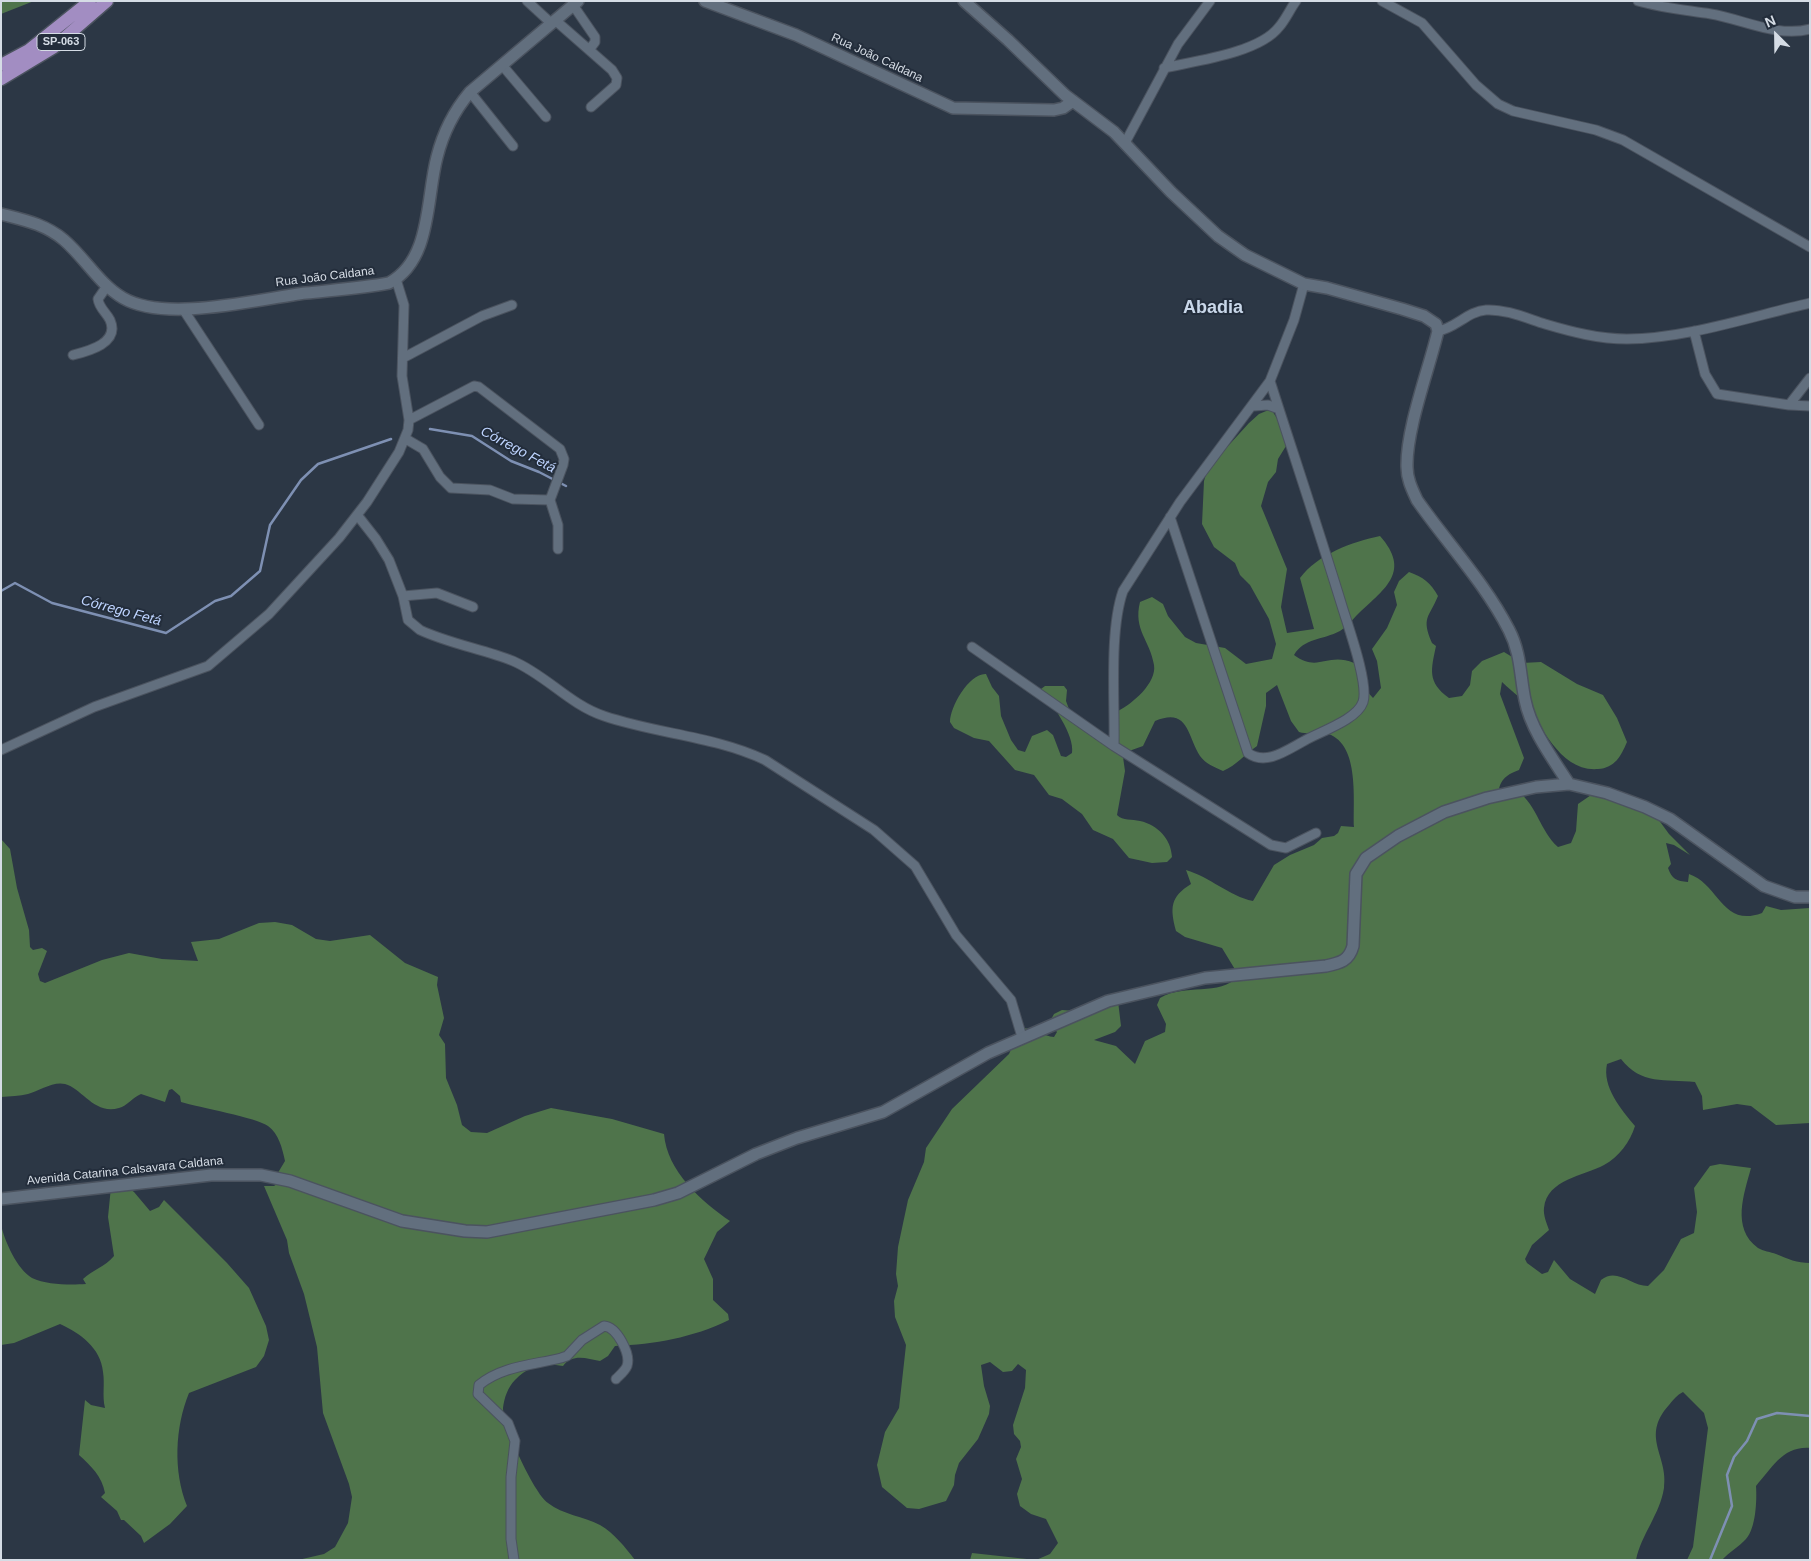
<!DOCTYPE html>
<meta charset="utf-8">
<style>
body{margin:0}
#map{position:relative;width:1811px;height:1561px;overflow:hidden;background:#2c3745;font-family:Arial,sans-serif}
canvas{display:block}
.frame{position:absolute;inset:0;border:2px solid #d5dce5;pointer-events:none}
.north{position:absolute;left:1751px;top:10px;width:50px;height:50px;-webkit-text-stroke:4px #232d3b;paint-order:stroke;rotate:337deg;font-size:14px;font-weight:700;line-height:20px;text-align:center;color:#d5dce5}
.north::after{content:'';display:block;margin:auto;width:18px;height:22px;background:#d5dce5;clip-path:polygon(50% 0,100% 100%,50% 72%,0 100%)}
</style>
<div id="map">
<canvas width="1811" height="1561"></canvas>
<div class="frame"></div>
<div class="north">N</div>
</div>
<script>
const ctx = document.querySelector('canvas').getContext('2d');
ctx.lineJoin = 'round';
function fill(path, color) { ctx.fillStyle = color; ctx.fill(path, 'evenodd'); }
function stroke(path, color, width, dash) { ctx.strokeStyle = color; ctx.lineWidth = width; ctx.lineCap = dash ? 'butt' : 'round'; ctx.setLineDash(dash || []); ctx.stroke(path); }
function drawText(font, color, halo, rows, align = 'center') {
  ctx.font = font + ' Arial,sans-serif'; ctx.lineWidth = 4; ctx.setLineDash([]); ctx.textBaseline = 'middle'; ctx.strokeStyle = halo; ctx.fillStyle = color; for (const [text, x, y, turn = 0] of rows) {
    ctx.save(); ctx.translate(x, y); ctx.rotate((+turn || 0) * Math.PI / 180); ctx.textAlign = isNaN(turn) ? turn : align; if (halo) ctx.strokeText(text, 0, 0); ctx.fillText(text, 0, 0); ctx.restore();
  }
}
fill(new Path2D(`
 M 1,1 L 34,1 L 1,14 Z
 M 1271,409 L 1278,420 L 1286,446 L 1278,459 L 1276,472 L 1268,482 L 1261,506 L 1287,569 L 1281,607 L 1287,633 L 1314,629 L 1300,578 C 1318,554 1352,542 1380,536 C 1411,571 1386,588 1359,613 C 1352,620 1348,626 1340,631 C 1323,640 1304,638 1294,655 C 1318,673 1327,652 1354,663 L 1364,688 L 1373,698 L 1381,688 L 1377,661 L 1372,649 L 1387,628 L 1397,605 L 1394,592 L 1399,581 L 1409,572 C 1423,577 1431,583 1438,596 C 1429,618 1421,617 1432,643 L 1436,646 C 1431,670 1427,682 1449,698 L 1462,696 L 1470,685 L 1472,671 L 1482,661 L 1504,652 L 1522,663 L 1541,662 L 1577,684 L 1603,695 L 1617,718 L 1627,742 C 1621,756 1615,768 1598,769 C 1559,772 1543,725 1522,700 C 1516,694 1508,688 1502,682 L 1500,694 L 1524,758 L 1519,770 C 1505,775 1499,781 1498,796 L 1517,790 C 1538,807 1540,831 1558,847 L 1571,843 L 1576,831 L 1578,804 L 1594,793 L 1618,791 L 1653,812 L 1669,834 L 1690,855 L 1674,845 L 1666,843 L 1671,864 L 1668,868 C 1672,879 1676,881 1688,882 L 1689,874 C 1719,884 1722,928 1762,913 L 1766,906 L 1781,910 L 1810,908 L 1810,1123 L 1776,1125 L 1751,1106 L 1737,1104 L 1703,1110 L 1702,1096 L 1695,1082 C 1665,1079 1641,1085 1621,1059 L 1607,1064 C 1602,1087 1621,1109 1635,1126 C 1630,1142 1619,1157 1604,1165 C 1584,1176 1547,1179 1544,1208 C 1543,1215 1547,1224 1549,1230 L 1532,1245 L 1525,1259 L 1527,1263 L 1542,1274 L 1548,1272 L 1554,1260 L 1570,1279 L 1595,1294 L 1601,1280 C 1617,1267 1631,1286 1648,1286 L 1664,1270 L 1681,1239 L 1694,1233 L 1697,1212 L 1694,1188 L 1710,1166 L 1720,1164 L 1751,1168 C 1744,1194 1731,1228 1758,1248 C 1763,1251 1771,1252 1776,1254 C 1788,1259 1797,1263 1810,1263 L 1810,1448 C 1783,1446 1772,1468 1756,1486 C 1757,1500 1756,1528 1746,1539 C 1739,1547 1729,1552 1722,1560 L 1687,1560 L 1693,1547 L 1708,1428 L 1704,1413 L 1683,1392 C 1677,1395 1673,1400 1669,1405 C 1640,1437 1669,1456 1664,1488 C 1660,1514 1641,1535 1636,1560 L 970,1560 L 972,1553 L 1036,1560 L 1050,1554 L 1058,1543 L 1046,1519 L 1031,1514 L 1020,1506 L 1017,1494 L 1022,1479 L 1016,1459 L 1021,1447 L 1020,1441 L 1014,1434 L 1013,1425 L 1025,1388 L 1026,1370 L 1018,1364 L 1012,1371 L 1003,1372 L 990,1362 L 981,1365 L 984,1386 L 990,1406 L 989,1414 L 978,1439 L 959,1463 L 955,1475 L 954,1485 L 946,1501 L 919,1509 L 907,1508 L 882,1487 L 877,1465 L 885,1432 L 899,1408 L 906,1345 L 895,1317 L 894,1301 L 898,1286 L 896,1274 L 898,1247 L 908,1200 L 924,1162 L 926,1148 L 952,1109 L 1009,1054 L 1021,1028 C 1029,1027 1044,1036 1054,1037 L 1057,1032 L 1049,1023 L 1054,1014 L 1062,1010 L 1075,1011 L 1118,1001 L 1121,1026 L 1115,1032 L 1094,1040 L 1116,1046 L 1135,1064 L 1145,1041 L 1165,1032 L 1166,1024 L 1157,1005 L 1160,998 C 1185,983 1219,997 1239,976 L 1222,948 L 1185,937 L 1176,931 C 1170,908 1170,897 1191,884 L 1186,870 C 1210,877 1229,896 1253,901 L 1274,865 L 1290,855 L 1314,845 L 1322,838 L 1334,836 L 1338,833 L 1341,826 L 1354,827 C 1353,798 1360,741 1325,733 C 1318,732 1310,735 1299,732 L 1291,721 L 1277,685 L 1266,693 L 1266,706 L 1257,746 C 1245,754 1237,765 1223,771 C 1214,767 1206,764 1200,756 C 1187,736 1189,707 1155,721 L 1143,746 L 1129,751 L 1122,750 L 1125,771 L 1117,815 C 1123,821 1132,819 1140,821 C 1158,825 1171,839 1172,857 L 1167,862 L 1152,863 L 1129,858 L 1113,839 L 1093,830 L 1082,814 L 1062,799 L 1049,795 L 1034,775 L 1015,770 L 989,741 L 974,738 L 954,728 L 950,722 C 950,707 969,673 986,674 L 992,687 L 999,696 L 1001,716 L 1011,740 L 1018,750 L 1025,752 L 1032,736 L 1047,730 L 1053,735 L 1061,756 L 1066,757 L 1072,753 C 1075,735 1052,704 1041,689 L 1045,686 L 1064,686 L 1067,690 L 1066,701 L 1072,717 L 1082,724 L 1095,739 L 1112,746 L 1118,711 C 1132,704 1157,683 1154,665 C 1150,640 1133,630 1140,602 L 1152,597 L 1163,604 L 1168,616 L 1185,637 L 1196,643 L 1225,648 L 1246,664 L 1272,659 L 1276,644 L 1269,619 L 1250,585 L 1240,575 L 1235,563 L 1214,547 L 1202,524 L 1204,481 L 1208,468 L 1249,423 L 1259,414 Z
 M 1,839 L 10,849 L 17,888 L 29,930 L 30,947 L 33,950 L 42,948 L 47,951 L 38,974 L 40,981 L 45,983 L 102,960 L 129,953 L 162,959 L 198,961 L 191,942 L 219,939 L 259,923 L 275,922 L 292,925 L 316,939 L 330,941 L 370,935 L 405,963 L 438,977 L 437,985 L 444,1018 L 439,1035 L 445,1044 L 446,1078 L 457,1105 L 462,1125 L 471,1132 L 487,1133 L 525,1116 L 551,1108 L 612,1119 L 664,1134 C 667,1171 701,1201 730,1221 L 717,1232 L 704,1259 L 713,1279 L 713,1300 L 728,1314 L 729,1320 C 692,1338 655,1344 615,1346 L 608,1356 L 600,1361 C 587,1359 573,1353 563,1366 C 543,1363 530,1365 515,1380 C 508,1387 504,1398 503,1408 C 503,1425 533,1492 548,1503 C 563,1515 583,1516 600,1525 C 614,1533 625,1547 635,1560 L 298,1560 L 324,1554 L 335,1547 L 348,1523 L 352,1497 L 349,1484 L 323,1413 L 317,1347 L 304,1294 L 289,1253 L 287,1240 L 264,1186 L 274,1186 L 278,1183 L 276,1176 L 285,1161 C 282,1148 279,1134 268,1126 C 258,1118 198,1107 181,1102 L 180,1096 L 172,1089 L 169,1090 L 165,1102 L 141,1094 C 133,1097 127,1106 119,1108 C 94,1115 83,1089 65,1084 C 53,1081 39,1091 28,1094 C 20,1096 10,1096 1,1097 Z
 M 121,1182 L 134,1192 L 150,1211 L 159,1207 L 164,1200 L 227,1263 L 249,1288 L 266,1326 L 269,1340 L 264,1356 L 256,1367 L 189,1393 C 175,1427 173,1471 187,1506 L 170,1524 L 144,1543 L 141,1536 L 124,1520 L 121,1520 L 117,1511 L 101,1497 L 105,1493 C 102,1476 91,1466 79,1455 L 85,1400 L 91,1405 L 105,1408 C 102,1396 105,1384 103,1372 C 101,1348 80,1333 60,1324 L 14,1343 L 1,1345 L 1,1225 C 5,1242 17,1269 32,1278 C 47,1285 70,1285 86,1284 L 83,1279 C 92,1270 105,1267 114,1256 L 108,1217 L 111,1187 Z`), '#4f744b');
stroke(new Path2D(`
 M 430,429 L 472,436 L 511,461 L 539,472 L 566,486
 M 1,591 L 15,583 L 52,603 L 166,633 L 215,601 L 231,596 L 260,571 L 270,525 L 301,480 L 318,464 L 391,439
 M 1710,1560 L 1732,1506 L 1727,1475 L 1734,1457 L 1747,1441 L 1757,1419 L 1777,1413 L 1810,1416`), '#7e90b3', 2.5);
const minor = new Path2D(`
 M 527,1 L 551,23
 M 1382,1 L 1422,23 L 1476,85 L 1498,104 L 1513,111 L 1596,130 L 1623,140 L 1810,247
 M 1638,1 C 1662,8 1686,10 1711,14 C 1742,19 1778,38 1810,29
 M 573,5 L 595,37 L 595,42 L 589,50
 M 555,20 L 612,70 L 617,78 L 616,85 L 591,107
 M 502,65 L 546,117
 M 1164,68 C 1195,61 1259,53 1279,27 C 1286,19 1290,9 1296,1
 M 470,92 L 513,146
 M 1125,143 L 1178,44 L 1210,1
 M 183,309 L 259,425
 M 1438,331 C 1456,328 1468,311 1486,310 C 1506,309 1526,318 1545,324 C 1572,332 1599,339 1627,339 C 1685,339 1753,316 1810,303
 M 1694,331 L 1705,374 L 1717,394 L 1789,405 L 1810,406
 M 73,355 C 89,351 120,343 110,320 C 106,312 99,308 98,299 L 107,286
 M 403,358 L 482,316 L 512,305
 M 1789,405 L 1810,378
 M 1254,406 L 1268,405 L 1279,409
 M 409,420 L 474,386 L 479,387 L 560,449 L 564,459 L 563,465 L 550,500 L 558,525 L 558,549
 M 406,439 L 423,449 L 440,477 L 451,488 L 490,490 L 513,499 L 550,500
 M 358,516 L 376,539 L 389,560 L 403,596 L 408,620 L 420,630 C 450,644 483,649 513,661 C 546,675 570,705 604,716 C 657,734 714,736 765,760 L 874,830 L 915,866 L 956,935 L 1011,1000 L 1022,1037
 M 1170,517 L 1248,753 C 1266,766 1287,750 1304,741 C 1319,732 1357,720 1363,702 C 1369,684 1348,626 1342,606 C 1319,531 1294,456 1270,381
 M 403,596 L 437,593 L 473,607
 M 972,647 L 1114,746 L 1271,845 L 1286,848 L 1316,833
 M 1114,746 C 1115,701 1109,631 1123,591 L 1180,502 L 1270,381 L 1294,320 L 1304,284
 M 1,750 L 94,707 L 208,666 L 269,614 L 339,538 L 367,502 L 399,452 L 408,430 L 409,420 L 402,376 L 404,305 L 396,279
 M 514,1560 L 511,1539 L 511,1477 L 515,1441 L 508,1423 L 478,1394 L 479,1385 C 502,1366 533,1365 561,1358 L 567,1356 L 582,1340 L 604,1326 C 617,1327 631,1354 627,1366 C 625,1371 620,1375 616,1379`);
const tertiary = new Path2D(`
 M 705,1 L 796,35 L 953,108 L 1054,110 L 1063,108 L 1073,101
 M 964,1 L 1008,40 L 1065,95 L 1114,132 L 1171,192 L 1218,236 L 1245,255 L 1304,284 L 1327,288 L 1402,309 L 1424,316 L 1436,324 L 1438,331 C 1429,369 1406,429 1407,467 C 1407,479 1412,489 1417,500 C 1447,543 1485,583 1509,630 C 1521,653 1520,676 1525,700 C 1531,730 1553,759 1569,784
 M 1,214 C 24,220 45,224 64,240 C 85,258 99,284 123,298 C 166,323 258,299 306,293 C 334,290 362,288 389,283 C 432,260 426,198 437,157 C 443,133 454,111 470,92 L 578,1
 M 1,1199 L 211,1175 L 261,1175 L 290,1181 L 402,1221 L 465,1231 L 487,1232 L 654,1200 L 678,1193 L 756,1154 L 797,1138 L 883,1112 L 988,1053 L 1108,1001 L 1205,978 L 1326,966 C 1340,963 1349,961 1353,946 L 1356,874 L 1366,858 L 1398,836 L 1444,812 L 1487,798 L 1536,787 L 1569,784 L 1607,793 L 1645,807 L 1670,819 L 1764,886 L 1795,897 L 1810,897`);
const primary = new Path2D(`
 M 1,65 L 29,50 L 90,1
 M 1,79 L 54,47 L 107,1`);
stroke(minor, '#4b535f', 11);
stroke(tertiary, '#4b535f', 14);
stroke(primary, '#4b535f', 15);
stroke(minor, '#626f7e', 9);
stroke(tertiary, '#626f7e', 11);
stroke(primary, '#a28dc2', 12);
for (const [x, y, w] of [
 [61,42,48]
]) { const box = new Path2D(); box.roundRect(x - w / 2, y - 8.5, w, 17, 4); ctx.fillStyle = '#232d3b'; ctx.fill(box); stroke(box, '#d5dce5', 1); }
drawText('bold 11px', '#d5dce5', null, [
 ["SP-063",61,42]
]);
drawText('12px', '#d5dce5', '#232d3b', [
 ["Rua João Caldana",877,58,25],
 ["Rua João Caldana",325,277,-7],
 ["Avenida Catarina Calsavara Caldana",125,1171,-6]
]);
drawText('italic 14px', '#bed4ff', '#232d3b', [
 ["Córrego Fetá",518,450,28],
 ["Córrego Fetá",121,611,15]
]);
drawText('bold 18px', '#c9d7e9', '#232d3b', [
 ["Abadia",1213,308]
]);
</script>
